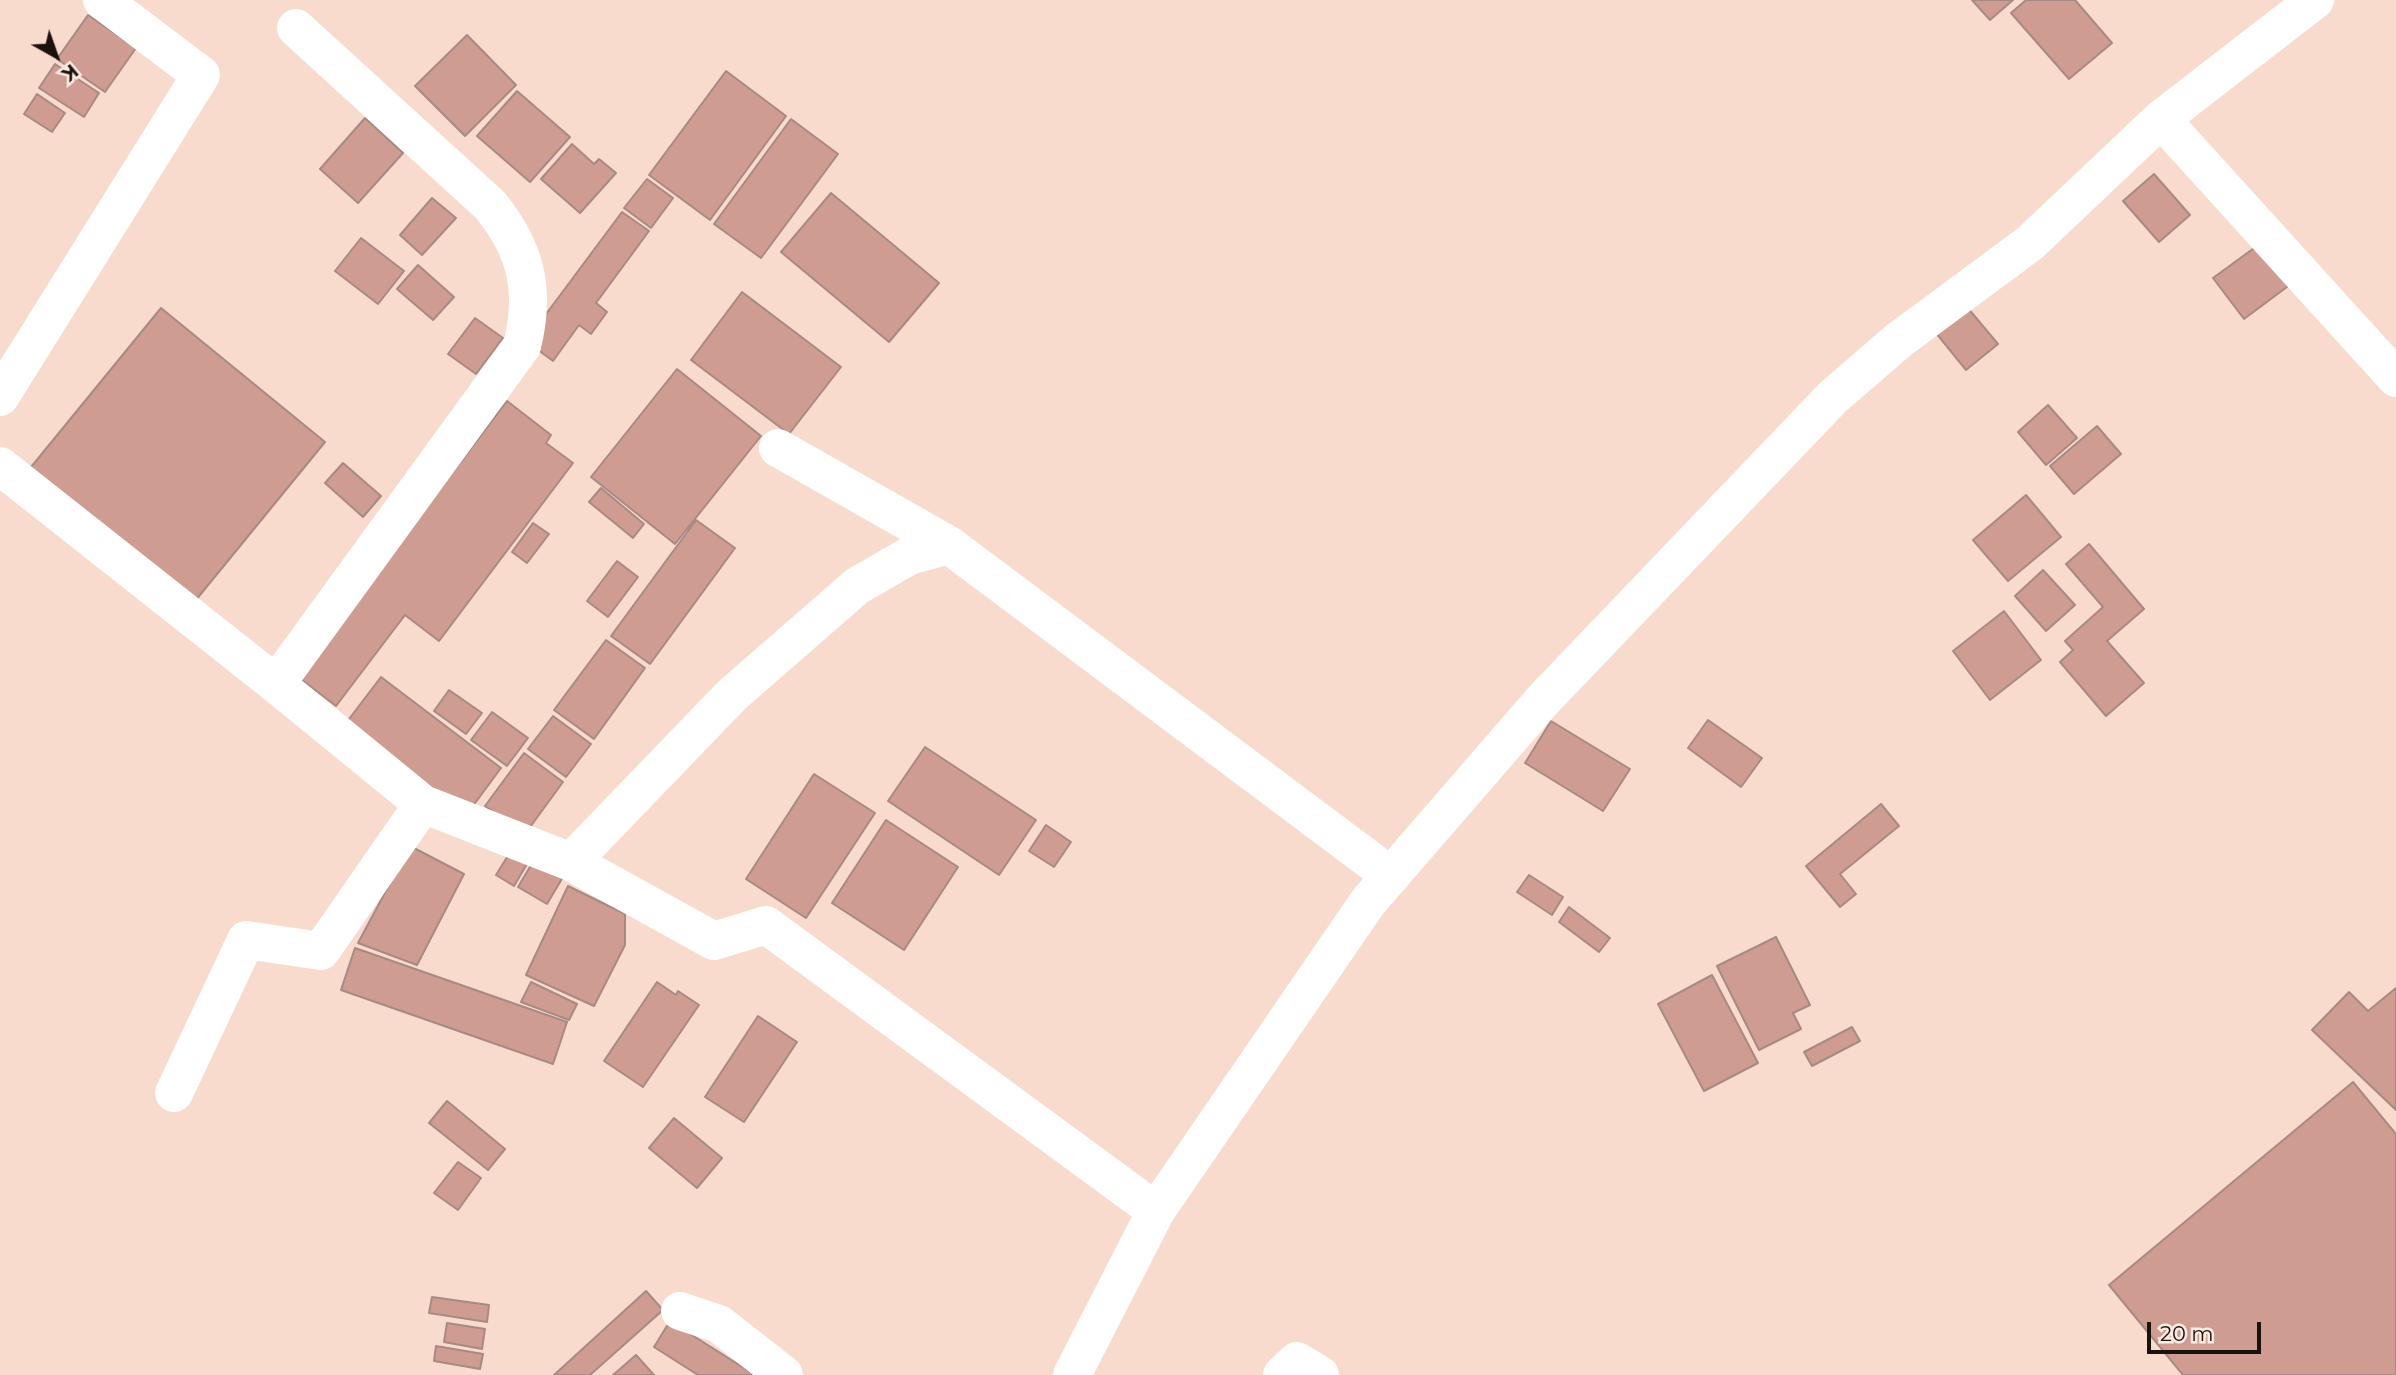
<!DOCTYPE html>
<style>
body{margin:0}
#map{position:relative;width:2396px;height:1375px;overflow:hidden;background:#f8dbcc;font-family:Montserrat,sans-serif}
canvas{display:block}
.north{position:absolute;left:21px;top:21px;width:70px;height:70px;-webkit-text-stroke:5px #fcebe2;paint-order:stroke;rotate:140deg;font-size:19px;font-weight:700;line-height:28px;text-align:center;color:#1c120d}
.north::after{content:'';display:block;margin:auto;width:24px;height:32px;background:#1c120d;clip-path:polygon(50% 0,100% 100%,50% 72%,0 100%)}
.scale{position:absolute;left:2147px;top:1322px;width:114px;height:32px;box-sizing:border-box;border:4px solid #1c120d;border-top:0;padding-left:9px;font-size:21px;line-height:24px;white-space:nowrap;color:#1c120d;-webkit-text-stroke:5px #fcebe2;paint-order:stroke}
</style>
<div id="map">
<canvas width="2396" height="1375"></canvas>
<div class="north">K</div>
<div class="scale">20 m</div>
</div>
<script>
const ctx = document.querySelector('canvas').getContext('2d');
ctx.lineJoin = 'round';
function fill(path, color) { ctx.fillStyle = color; ctx.fill(path, 'evenodd'); }
function stroke(path, color, width, dash) { ctx.strokeStyle = color; ctx.lineWidth = width; ctx.lineCap = dash ? 'butt' : 'round'; ctx.setLineDash(dash || []); ctx.stroke(path); }
const building = new Path2D(`
 M 1972,0 L 2013,0 L 1990,20 Z
 M 2026,0 L 2075,0 L 2112,43 L 2069,79 L 2011,13 Z
 M 88,15 L 136,48 L 105,92 L 57,59 Z
 M 467,35 L 516,85 L 465,136 L 415,86 Z
 M 55,64 L 99,93 L 84,117 L 39,88 Z
 M 726,71 L 786,116 L 710,220 L 649,175 Z
 M 517,91 L 570,137 L 530,182 L 477,136 Z
 M 37,94 L 65,113 L 52,132 L 24,114 Z
 M 365,118 L 403,153 L 358,203 L 320,169 Z
 M 791,119 L 838,154 L 761,258 L 714,224 Z
 M 572,144 L 594,164 L 599,159 L 616,173 L 580,213 L 541,179 Z
 M 2154,174 L 2190,215 L 2159,242 L 2123,201 Z
 M 647,179 L 673,198 L 651,228 L 624,208 Z
 M 831,193 L 939,283 L 889,342 L 781,252 Z
 M 432,198 L 456,218 L 422,255 L 400,235 Z
 M 622,212 L 649,231 L 596,303 L 607,312 L 591,334 L 579,325 L 553,361 L 526,341 Z
 M 361,238 L 404,271 L 378,304 L 335,271 Z
 M 2265,240 L 2295,281 L 2244,319 L 2213,278 Z
 M 418,265 L 454,297 L 433,320 L 397,289 Z
 M 742,292 L 841,367 L 789,434 L 691,360 Z
 M 1967,307 L 1998,344 L 1966,370 L 1936,333 Z
 M 161,308 L 325,442 L 191,606 L 27,472 Z
 M 475,318 L 503,338 L 476,374 L 448,354 Z
 M 677,369 L 761,436 L 675,544 L 591,477 Z
 M 507,401 L 551,435 L 546,443 L 573,463 L 439,641 L 405,615 L 336,706 L 298,677 Z
 M 2048,405 L 2077,438 L 2046,465 L 2018,432 Z
 M 2097,426 L 2121,454 L 2074,494 L 2050,466 Z
 M 343,463 L 381,496 L 363,517 L 325,483 Z
 M 601,488 L 644,524 L 633,538 L 589,502 Z
 M 2026,495 L 2061,537 L 2008,581 L 1973,540 Z
 M 696,520 L 735,548 L 650,664 L 611,636 Z
 M 533,523 L 549,534 L 527,563 L 512,552 Z
 M 2089,544 L 2144,609 L 2107,641 L 2144,683 L 2106,716 L 2060,662 L 2073,650 L 2065,641 L 2103,607 L 2066,564 Z
 M 617,561 L 638,577 L 608,617 L 587,601 Z
 M 2043,570 L 2075,605 L 2046,631 L 2015,596 Z
 M 2004,611 L 2041,660 L 1990,700 L 1953,651 Z
 M 606,640 L 645,668 L 594,739 L 554,710 Z
 M 381,677 L 501,768 L 467,814 L 346,723 Z
 M 449,690 L 482,713 L 466,734 L 434,711 Z
 M 492,712 L 528,738 L 507,766 L 471,740 Z
 M 553,716 L 591,744 L 566,777 L 528,749 Z
 M 1708,720 L 1762,758 L 1741,787 L 1688,748 Z
 M 1551,721 L 1630,769 L 1603,811 L 1525,763 Z
 M 925,747 L 1036,820 L 999,875 L 888,801 Z
 M 524,753 L 563,782 L 525,834 L 485,806 Z
 M 814,774 L 875,813 L 806,918 L 746,879 Z
 M 1881,804 L 1899,826 L 1840,874 L 1856,894 L 1840,907 L 1806,866 Z
 M 886,820 L 958,867 L 904,950 L 832,903 Z
 M 1046,825 L 1071,842 L 1054,867 L 1029,851 Z
 M 410,846 L 464,874 L 417,965 L 358,943 Z
 M 509,854 L 527,864 L 514,886 L 496,875 Z
 M 534,860 L 563,877 L 547,904 L 518,887 Z
 M 1529,875 L 1563,897 L 1552,915 L 1517,892 Z
 M 568,886 L 625,914 L 625,945 L 594,1006 L 526,975 Z
 M 1569,907 L 1610,938 L 1599,952 L 1559,922 Z
 M 1776,937 L 1810,1005 L 1793,1013 L 1801,1029 L 1759,1050 L 1717,966 Z
 M 355,948 L 567,1022 L 553,1064 L 341,990 Z
 M 1712,975 L 1758,1063 L 1704,1091 L 1658,1004 Z
 M 531,982 L 577,1004 L 569,1020 L 521,1002 Z
 M 657,982 L 676,995 L 678,991 L 699,1005 L 643,1087 L 604,1061 Z
 M 2396,988 L 2396,1110 L 2312,1030 L 2349,992 L 2368,1011 Z
 M 758,1016 L 797,1042 L 744,1122 L 705,1097 Z
 M 1852,1027 L 1860,1041 L 1812,1066 L 1804,1052 Z
 M 2353,1082 L 2396,1134 L 2396,1375 L 2183,1375 L 2109,1285 Z
 M 447,1101 L 505,1149 L 488,1170 L 429,1123 Z
 M 674,1118 L 722,1158 L 697,1188 L 649,1148 Z
 M 458,1162 L 481,1178 L 458,1210 L 434,1193 Z
 M 646,1291 L 663,1310 L 590,1375 L 554,1375 Z
 M 432,1297 L 489,1305 L 487,1322 L 429,1313 Z
 M 670,1321 L 755,1375 L 698,1375 L 654,1347 Z
 M 447,1323 L 485,1329 L 482,1349 L 444,1342 Z
 M 436,1346 L 483,1354 L 480,1369 L 434,1361 Z
 M 636,1355 L 654,1375 L 613,1375 Z`);
fill(building, '#cf9c91');
stroke(building, '#a78a83', 2);
stroke(new Path2D(`
 M 2161,119 L 2396,378
 M 0,397 L 201,75 L 102,0
 M 778,448 L 949,545 L 1391,876
 M 0,466 L 276,684 L 423,804 L 571,862 L 714,941 L 766,925 L 1156,1211
 M 276,684 L 522,346 C 536,290 526,249 490,205 L 296,28
 M 571,862 L 732,695 L 857,586 L 909,556 L 949,545
 M 174,1093 L 246,940 L 321,951 L 423,804
 M 680,1311 L 719,1324 L 784,1375
 M 1072,1375 L 1156,1211 L 1368,902 L 1543,700 L 1833,397 L 1899,340 L 2030,243 L 2161,119 L 2315,0
 M 1282,1375 L 1297,1361 L 1320,1375`), '#fff', 38);
</script>
